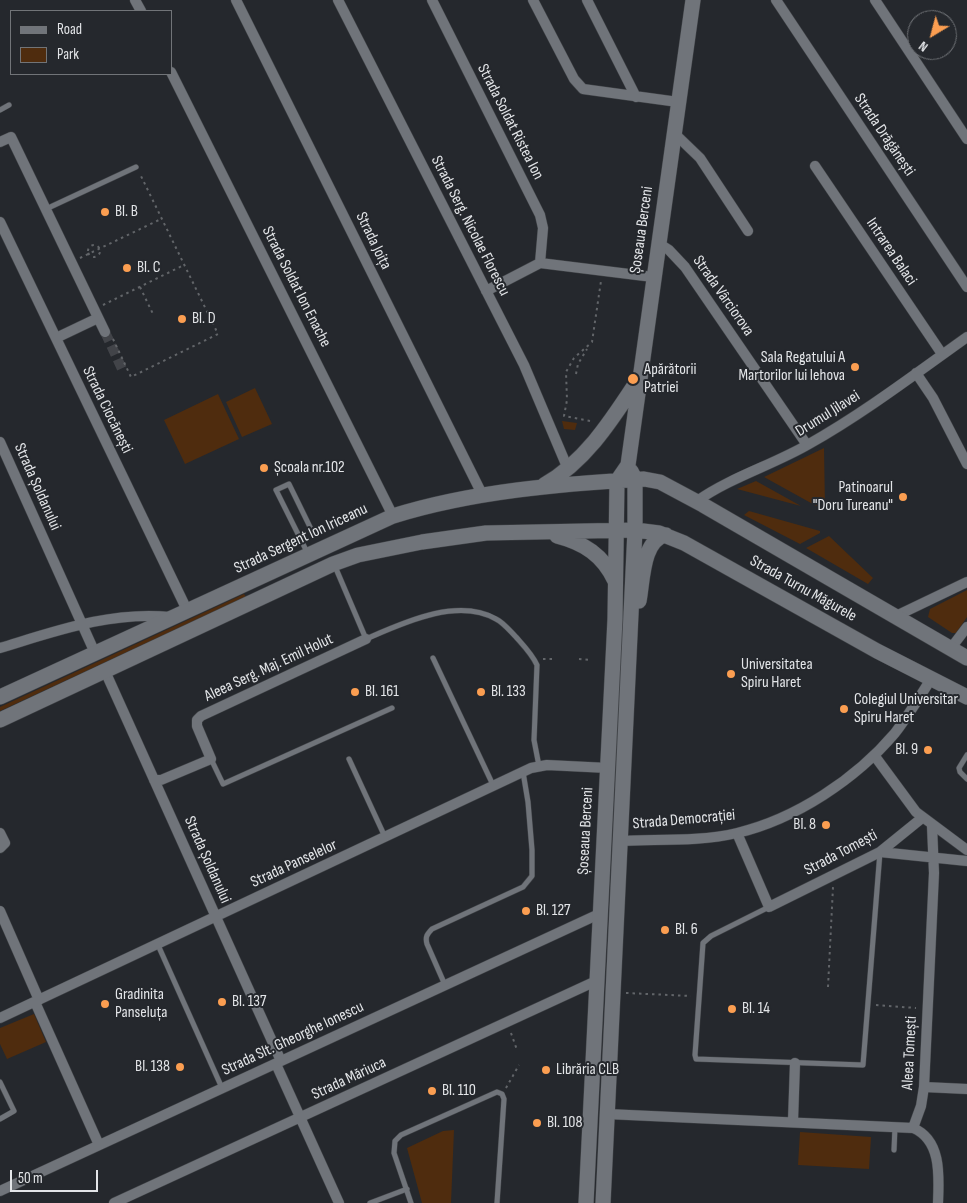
<!DOCTYPE html>
<meta charset="utf-8">
<style>
body{margin:0}
#map{position:relative;width:967px;height:1203px;overflow:hidden;background:#25282d;font-family:"Sofia Sans Condensed",sans-serif}
canvas{display:block}
.legend{position:absolute;left:10px;top:10px;width:162px;height:65px;box-sizing:border-box;background:#25282d;border:1px solid #717478;margin:0;padding:6px 9px;list-style:none;font-size:15px;color:#e3e5e8}
.legend li{display:flex;align-items:center;gap:10px;height:25px}
.legend b{width:25px;border:1px solid #717478}
.north{position:absolute;left:907px;top:10px;width:50px;height:50px;box-sizing:border-box;background:#25282d;border:1px solid #717478;border-radius:50%;rotate:217deg;font-size:14px;font-weight:700;line-height:20px;text-align:center;color:#e3e5e8}
.north::after{content:'';display:block;margin:auto;width:18px;height:22px;background:#fb9e51;clip-path:polygon(50% 0,100% 100%,50% 72%,0 100%)}
.scale{position:absolute;left:10px;top:1170px;width:88px;height:22px;box-sizing:border-box;border:2px solid #e3e5e8;border-top:0;padding-left:6px;font-size:15px;line-height:18px;white-space:nowrap;color:#e3e5e8;-webkit-text-stroke:4px #25282d;paint-order:stroke}
</style>
<div id="map">
<canvas width="967" height="1203"></canvas>
<ul class="legend">
<li><b style="height:6px;background:#70747a"></b>Road</li>
<li><b style="height:14px;background:#4f2c0e"></b>Park</li>
</ul>
<div class="north">N</div>
<div class="scale">50 m</div>
</div>
<script>
const ctx = document.querySelector('canvas').getContext('2d');
ctx.lineJoin = 'round';
function fill(path, color) { ctx.fillStyle = color; ctx.fill(path, 'evenodd'); }
function stroke(path, color, width, dash) { ctx.strokeStyle = color; ctx.lineWidth = width; ctx.lineCap = dash ? 'butt' : 'round'; ctx.setLineDash(dash || []); ctx.stroke(path); }
function drawText(font, color, halo, rows, align = 'center') {
  ctx.font = font + ' "Sofia Sans Condensed",sans-serif'; ctx.lineWidth = 4; ctx.setLineDash([]); ctx.textBaseline = 'middle'; ctx.strokeStyle = halo; ctx.fillStyle = color; for (const [text, x, y, turn = 0] of rows) {
    ctx.save(); ctx.translate(x, y); ctx.rotate((+turn || 0) * Math.PI / 180); ctx.textAlign = isNaN(turn) ? turn : align; if (halo) ctx.strokeText(text, 0, 0); ctx.fillText(text, 0, 0); ctx.restore();
  }
}
fill(new Path2D(`
 M 255,388 L 272,424 L 242,437 L 226,402 Z
 M 218,394 L 239,439 L 185,464 L 164,420 Z
 M 562,421 L 577,423 L 575,430 L 564,429 Z
 M 824,448 L 825,508 L 820,508 L 764,477 Z
 M 756,481 L 801,506 L 737,489 Z
 M 749,511 L 820,531 L 820,533 L 800,544 L 744,515 Z
 M 829,536 L 873,578 L 868,584 L 806,548 Z
 M 967,590 L 967,617 L 956,633 L 952,633 L 928,617 L 930,609 Z
 M 244,594 L 246,597 L 0,711 L 0,707 Z
 M 34,1014 L 46,1042 L 7,1059 L 0,1044 L 0,1028 Z
 M 454,1130 L 451,1203 L 422,1203 L 407,1148 L 443,1131 Z
 M 800,1132 L 871,1137 L 869,1169 L 798,1165 Z`), '#4f2c0e');
stroke(new Path2D(`
 M 105,332 L 123,371`), '#424449', 10, [10, 5]);
const lane = new Path2D(`
 M 0,110 L 9,105
 M 46,209 L 136,167
 M 307,552 L 276,490 L 289,484 L 312,531
 M 334,564 L 366,639 C 403,623 457,597 496,619 C 504,623 510,631 516,637 C 524,646 532,654 537,665 L 534,740 L 539,766
 M 433,658 L 493,785
 M 967,755 L 959,768 L 960,772 L 967,779
 M 211,759 L 223,784 L 392,708
 M 349,759 L 385,837
 M 769,907 L 711,936 L 703,943 L 695,1055 L 696,1059 L 863,1065 L 880,852
 M 158,945 L 222,1088
 M 445,985 L 427,944 C 425,937 427,934 432,929 L 523,887 L 532,876 L 532,850 L 528,802 L 523,772
 M 0,1082 L 14,1111 L 0,1119
 M 894,1150 L 895,1127
 M 370,1203 L 407,1189
 M 411,1203 L 394,1153 L 395,1141 L 401,1135 L 497,1092 L 502,1094 L 504,1099 L 497,1203`);
const street = new Path2D(`
 M 135,0 L 141,11
 M 236,0 L 483,496
 M 338,0 L 524,365 L 568,469
 M 432,0 L 540,215 L 543,228 L 540,263 L 486,291
 M 533,0 L 574,79 L 583,89 L 678,102
 M 587,0 L 636,97
 M 776,0 L 967,287
 M 875,0 L 967,139
 M 171,72 L 393,516
 M 674,133 L 700,158 L 748,231
 M 0,142 L 11,137 L 105,332
 M 815,166 L 942,354
 M 0,222 L 187,610
 M 658,243 L 669,250 L 685,267 L 807,445
 M 540,263 L 653,277
 M 56,338 L 98,318
 M 916,373 L 933,398 L 967,464
 M 0,442 L 95,653
 M 697,501 C 731,477 773,465 809,444 C 864,413 915,374 967,337
 M 896,616 L 967,582
 M 0,648 C 56,631 111,611 170,617
 M 951,648 L 967,627
 M 105,671 L 281,1061
 M 874,755 L 916,812 L 967,850
 M 154,780 L 161,780 L 211,759 L 197,726 L 197,720 L 201,716 L 366,639
 M 0,833 L 5,843 L 0,848
 M 737,833 L 769,907 L 880,852 L 922,818
 M 620,841 C 658,839 699,842 737,833 C 796,819 856,779 895,733 C 908,716 919,698 931,679
 M 880,852 L 967,861
 M 0,911 L 39,1000
 M 35,1002 L 99,1145
 M 0,1018 L 531,768 L 547,765 L 608,768
 M 276,1064 L 339,1203
 M 924,1087 L 967,1089
 M 607,1114 L 913,1128 C 942,1140 939,1177 938,1203
 M 793,1121 L 795,1063
 M 913,1128 L 921,1106 L 924,1087 L 934,873 L 932,826
 M 0,1191 L 599,914
 M 114,1203 L 596,981`);
const secondary = new Path2D(`
 M 544,485 C 585,462 611,421 636,383
 M 557,536 C 584,543 603,555 615,581
 M 639,601 C 643,581 642,540 666,535
 M 0,697 L 393,516 C 473,491 561,484 644,479 L 660,482 L 703,505 L 967,658
 M 0,720 L 333,564 L 358,555 L 422,542 L 486,533 L 635,530 L 659,533 L 684,543 L 877,651 L 967,697
 M 586,1203 L 615,619 L 617,481 L 628,465 L 693,0
 M 603,1203 L 635,530 L 635,479 L 631,471`);
stroke(lane, '#414448', 6);
stroke(street, '#414448', 11);
stroke(secondary, '#414448', 16);
stroke(new Path2D(`
 M88 251a6 6 0 1 1 12 0a6 6 0 1 1-12 0Z
 M 80,258 L 161,219
 M 140,287 L 153,314
 M 103,305 L 184,265
 M 113,339 L 131,377 L 218,334 L 140,174
 M 576,374 L 578,364 L 587,349
 M 590,421 L 564,416 L 567,400 L 566,372 L 574,358 L 592,342 L 601,281
 M 543,659 L 553,659
 M 579,659 L 590,660
 M 828,987 L 833,887
 M 626,993 L 691,996
 M 876,1005 L 916,1008
 M 511,1033 L 517,1050
 M 506,1088 L 519,1065`), '#626569', 2, [2.5, 4]);
stroke(lane, '#70747a', 5);
stroke(street, '#70747a', 10);
stroke(secondary, '#70747a', 15);
for (const [x, y, r, color] of [
 [105,212,5,"#fb9e51"],
 [127,268,5,"#fb9e51"],
 [182,319,5,"#fb9e51"],
 [855,367,5,"#fb9e51"],
 [633,379,6,"#fb9e51"],
 [264,468,5,"#fb9e51"],
 [903,497,5,"#fb9e51"],
 [731,674,5,"#fb9e51"],
 [355,692,5,"#fb9e51"],
 [481,692,5,"#fb9e51"],
 [844,709,5,"#fb9e51"],
 [928,750,5,"#fb9e51"],
 [826,825,5,"#fb9e51"],
 [526,911,5,"#fb9e51"],
 [665,930,5,"#fb9e51"],
 [222,1002,5,"#fb9e51"],
 [105,1004,5,"#fb9e51"],
 [732,1009,5,"#fb9e51"],
 [180,1067,5,"#fb9e51"],
 [546,1070,5,"#fb9e51"],
 [432,1091,5,"#fb9e51"],
 [537,1123,5,"#fb9e51"]
]) { const dot = new Path2D(); dot.arc(x, y, r, 0, 2 * Math.PI); ctx.fillStyle = color; ctx.fill(dot); stroke(dot, '#25282d', 2); }
drawText('16px', '#e3e5e8', '#25282d', [
 ["Strada Soldat Ristea Ion",510,122,63],
 ["Strada Drăgănești",884,135,56],
 ["Strada Serg. Nicolae Florescu",470,226,63],
 ["Șoseaua Berceni",642,230,-82],
 ["Strada Joița",373,241,64],
 ["Intrarea Balaci",891,252,56],
 ["Strada Soldat Ion Enache",296,287,63],
 ["Strada Vârciorova",723,296,55],
 ["Strada Ciocănești",107,410,64],
 ["Drumul Jilavei",828,414,-32],
 ["Strada Șoldanului",37,487,66],
 ["Strada Sergent Ion Iriceanu",301,539,-25],
 ["Strada Turnu Măgurele",803,589,29],
 ["Aleea Serg. Maj. Emil Holut",269,668,-25],
 ["Strada Democrației",684,820,-5],
 ["Șoseaua Berceni",586,831,-87],
 ["Strada Tomești",841,853,-28],
 ["Strada Șoldanului",207,860,66],
 ["Strada Panselelor",294,864,-25],
 ["Strada Slt. Gheorghe Ionescu",293,1039,-25],
 ["Aleea Tomești",910,1053,-87],
 ["Strada Măriuca",349,1079,-25]
]);
drawText('16px', '#e3e5e8', '#25282d', [
 ["Bl. B",115,212],
 ["Bl. C",137,268],
 ["Bl. D",192,319],
 ["Sala Regatului A",845,358,"right"],
 ["Martorilor lui Iehova",845,376,"right"],
 ["Apărătorii",644,370],
 ["Patriei",644,388],
 ["Școala nr.102",274,468],
 ["Patinoarul",893,488,"right"],
 ["\"Doru Tureanu\"",893,506,"right"],
 ["Universitatea",741,665],
 ["Spiru Haret",741,683],
 ["Bl. 161",365,692],
 ["Bl. 133",491,692],
 ["Colegiul Universitar",854,700],
 ["Spiru Haret",854,718],
 ["Bl. 9",918,750,"right"],
 ["Bl. 8",816,825,"right"],
 ["Bl. 127",536,911],
 ["Bl. 6",675,930],
 ["Gradinita",115,995],
 ["Panseluța",115,1013],
 ["Bl. 137",232,1002],
 ["Bl. 14",742,1009],
 ["Bl. 138",170,1067,"right"],
 ["Librăria CLB",556,1070],
 ["Bl. 110",442,1091],
 ["Bl. 108",547,1123]
], 'left');
</script>
